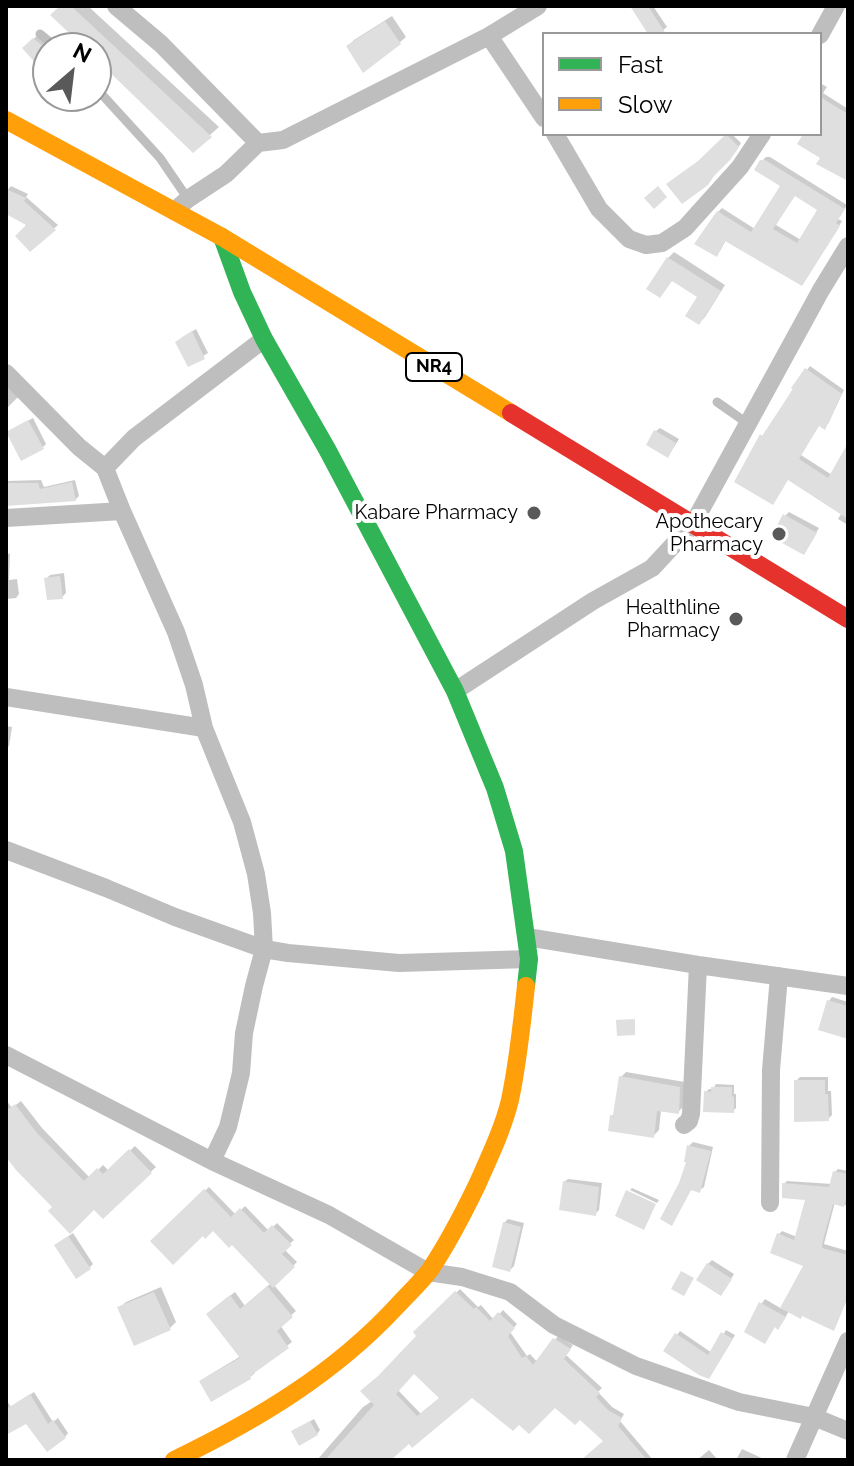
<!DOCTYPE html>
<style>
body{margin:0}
#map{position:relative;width:854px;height:1466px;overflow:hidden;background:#fff;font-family:Raleway,sans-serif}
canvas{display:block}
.frame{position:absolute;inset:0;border:8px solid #000;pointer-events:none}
.legend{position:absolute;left:542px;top:32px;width:280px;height:104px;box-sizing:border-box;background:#fff;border:2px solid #999;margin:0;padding:10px 14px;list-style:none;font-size:24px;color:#000}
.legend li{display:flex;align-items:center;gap:16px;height:40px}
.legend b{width:40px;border:2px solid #999}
.north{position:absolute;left:32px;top:32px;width:80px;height:80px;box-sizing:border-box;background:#fff;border:2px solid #999;border-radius:50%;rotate:28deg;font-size:22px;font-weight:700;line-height:32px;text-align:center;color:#000}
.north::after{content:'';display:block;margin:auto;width:28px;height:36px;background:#595959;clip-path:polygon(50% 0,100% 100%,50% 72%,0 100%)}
</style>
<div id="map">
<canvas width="854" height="1466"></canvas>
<div class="frame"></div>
<ul class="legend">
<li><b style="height:10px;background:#30b455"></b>Fast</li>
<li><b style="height:10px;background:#ff9f0a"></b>Slow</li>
</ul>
<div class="north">N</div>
</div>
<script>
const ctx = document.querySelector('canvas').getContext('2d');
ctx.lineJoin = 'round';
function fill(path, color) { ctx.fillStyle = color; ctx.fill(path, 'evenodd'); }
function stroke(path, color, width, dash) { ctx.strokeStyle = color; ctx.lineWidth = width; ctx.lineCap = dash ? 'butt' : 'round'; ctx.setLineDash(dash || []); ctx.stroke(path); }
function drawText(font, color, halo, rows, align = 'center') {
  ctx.font = font + ' Raleway,sans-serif'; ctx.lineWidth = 8; ctx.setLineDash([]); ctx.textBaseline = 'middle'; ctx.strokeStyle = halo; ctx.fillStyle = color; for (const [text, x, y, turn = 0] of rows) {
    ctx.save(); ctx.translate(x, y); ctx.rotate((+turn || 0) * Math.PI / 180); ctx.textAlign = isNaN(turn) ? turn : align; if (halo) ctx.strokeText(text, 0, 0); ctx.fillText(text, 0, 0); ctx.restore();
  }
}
fill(new Path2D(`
 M 62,6 L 88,6 L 219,127 L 193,150 L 96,56 L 96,48 L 88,48 Z
 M 632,6 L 653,6 L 667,27 L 658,34 L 651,34 Z
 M 392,16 L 406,37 L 399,43 L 348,46 L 354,40 Z
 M 38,35 L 54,48 L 48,48 L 48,74 L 24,48 Z
 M 820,83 L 827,87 L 823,93 L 848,109 L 848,178 L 823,157 L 805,134 L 820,134 Z
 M 729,134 L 732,134 L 741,143 L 734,154 L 704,158 Z
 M 766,157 L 770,157 L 847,205 L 838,219 L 842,221 L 806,279 L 726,240 L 720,251 L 718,212 L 722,208 L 755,229 L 783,186 L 762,161 ZM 795,194 L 820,209 L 801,240 L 776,225 Z
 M 11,186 L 28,194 L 26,197 L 58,225 L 30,250 L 29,224 L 6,212 L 6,192 Z
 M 674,252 L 725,285 L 705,317 L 699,323 L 700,297 L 673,279 L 660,296 L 668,258 Z
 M 196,329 L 208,353 L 188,365 L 181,338 Z
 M 810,366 L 844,390 L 828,424 L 819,424 L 801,455 L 832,475 L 848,447 L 848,525 L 838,519 L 842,512 L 789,478 L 736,481 L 762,436 L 766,433 L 794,387 Z
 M 6,382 L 19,396 L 6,409 Z
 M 33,418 L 46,444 L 42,448 L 8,432 Z
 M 660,428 L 679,439 L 671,452 L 656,431 Z
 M 41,480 L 44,487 L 75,480 L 79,496 L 75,500 L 6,504 L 6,481 Z
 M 789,512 L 819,528 L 804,553 L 785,516 Z
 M 6,553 L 10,554 L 9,580 L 17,579 L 19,594 L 16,598 L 6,599 Z
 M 64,573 L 66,593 L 62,597 L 46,579 L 50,575 Z
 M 6,726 L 12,727 L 9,746 L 6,749 Z
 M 832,997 L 848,1002 L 848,1036 L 829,1001 Z
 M 626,1072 L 685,1082 L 683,1107 L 678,1112 L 661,1110 L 659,1130 L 653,1136 L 612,1116 L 615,1112 L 621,1077 Z
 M 800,1077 L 828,1077 L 828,1091 L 831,1091 L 832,1115 L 828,1119 L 796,1081 Z
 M 716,1084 L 734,1085 L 734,1094 L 736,1094 L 736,1108 L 733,1111 L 706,1092 L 709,1089 L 713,1089 Z
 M 6,1100 L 12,1108 L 21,1101 L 42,1128 L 90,1178 L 103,1165 L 109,1171 L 135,1146 L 156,1167 L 103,1216 L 94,1208 L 55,1207 L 6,1154 Z
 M 693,1142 L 713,1147 L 704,1187 L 700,1190 L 692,1188 L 672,1223 L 689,1161 L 689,1146 Z
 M 838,1169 L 848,1171 L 848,1206 L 835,1202 L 824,1244 L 848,1251 L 848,1297 L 836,1325 L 789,1311 L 782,1323 L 755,1313 L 765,1299 L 782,1309 L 806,1265 L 779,1234 L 782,1231 L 797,1237 L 808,1198 L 784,1184 L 787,1181 L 832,1184 L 835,1172 Z
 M 568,1179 L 602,1183 L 599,1210 L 595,1214 L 564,1182 Z
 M 209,1187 L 236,1215 L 245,1206 L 269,1231 L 277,1223 L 294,1240 L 284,1249 L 297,1262 L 274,1285 L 296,1311 L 280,1325 L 292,1342 L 254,1371 L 255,1373 L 250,1377 L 202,1381 L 206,1377 L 241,1356 L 213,1309 L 235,1292 L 245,1306 L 271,1283 L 232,1243 L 213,1228 L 153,1241 Z
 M 632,1188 L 659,1200 L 657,1203 L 630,1190 Z
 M 508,1219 L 524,1223 L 514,1266 L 510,1270 L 504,1223 Z
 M 73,1233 L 93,1264 L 89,1268 L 60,1242 Z
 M 712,1260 L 734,1274 L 724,1290 L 708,1264 Z
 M 161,1287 L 176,1322 L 170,1328 L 119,1308 L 126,1302 Z
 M 460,1289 L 478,1307 L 481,1305 L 494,1320 L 503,1310 L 517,1324 L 510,1332 L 527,1356 L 530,1354 L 538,1363 L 558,1336 L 573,1345 L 566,1355 L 602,1388 L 598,1392 L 612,1407 L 624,1414 L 620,1421 L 653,1460 L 583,1460 L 606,1440 L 580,1417 L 555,1405 L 472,1395 L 409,1441 L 388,1460 L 317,1460 L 363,1407 L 372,1401 L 419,1336 L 416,1332 ZM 414,1371 L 442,1398 L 422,1415 L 397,1389 Z
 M 726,1330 L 735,1335 L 712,1373 L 666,1350 L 680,1331 L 712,1353 Z
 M 34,1392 L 53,1422 L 58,1418 L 68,1433 L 65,1437 L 27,1422 L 6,1433 L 6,1401 L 7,1401 L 11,1407 Z
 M 314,1419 L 320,1430 L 317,1434 L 293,1431 Z
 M 742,1449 L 766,1460 L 736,1460 Z
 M 709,1450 L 718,1460 L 697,1460 Z`), '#0003');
fill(new Path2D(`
 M 60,6 L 71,6 L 212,137 L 193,153 L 96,59 L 96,48 L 85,48 L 50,15 Z
 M 630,6 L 648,6 L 666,34 L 648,34 Z
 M 385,21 L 401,44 L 363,73 L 346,46 Z
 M 33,38 L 48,50 L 48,77 L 22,48 Z
 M 820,97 L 848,114 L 848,181 L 816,164 L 820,158 L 797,144 L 803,134 L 820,134 Z
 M 726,134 L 739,147 L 730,160 L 714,176 L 708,185 L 682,204 L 666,184 L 698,161 Z
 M 760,160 L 765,160 L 845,209 L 836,223 L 840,226 L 802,286 L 725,241 L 717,257 L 694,244 L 717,211 L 751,232 L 780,186 L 754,170 ZM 795,196 L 817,210 L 797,243 L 773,229 Z
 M 658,186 L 667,197 L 654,209 L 644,198 Z
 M 6,189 L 26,198 L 24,201 L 56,230 L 30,252 L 15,236 L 26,225 L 6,214 Z
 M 667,257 L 721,291 L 699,325 L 685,316 L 697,297 L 672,281 L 660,298 L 646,289 Z
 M 192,331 L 205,359 L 188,367 L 175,342 Z
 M 805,368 L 842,394 L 825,430 L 819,426 L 799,459 L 828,478 L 848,443 L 848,519 L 788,480 L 773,505 L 734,482 L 760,434 L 762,436 L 793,389 L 791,388 Z
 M 28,420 L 44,449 L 21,461 L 6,432 Z
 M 654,430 L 676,443 L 668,458 L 646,445 Z
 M 72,482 L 76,501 L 6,506 L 6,483 L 38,483 L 40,489 Z
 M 783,514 L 817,533 L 804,555 L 771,537 Z
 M 60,576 L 63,599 L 47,600 L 44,578 Z
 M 827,1000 L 848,1006 L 848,1039 L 818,1030 Z
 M 635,1019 L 635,1035 L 617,1036 L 616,1020 Z
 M 619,1076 L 680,1087 L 679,1114 L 657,1111 L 654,1138 L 608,1131 L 610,1115 L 613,1115 Z
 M 794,1080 L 825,1080 L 825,1094 L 828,1094 L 829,1121 L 794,1122 Z
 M 711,1087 L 732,1087 L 732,1096 L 734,1097 L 734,1113 L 703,1112 L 704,1091 L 711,1092 Z
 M 15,1104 L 37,1133 L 84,1181 L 97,1168 L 103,1174 L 129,1149 L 152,1173 L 103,1219 L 94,1210 L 70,1234 L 48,1211 L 52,1207 L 16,1170 L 6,1157 L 6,1111 Z
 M 687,1145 L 711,1151 L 700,1193 L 691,1190 L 672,1226 L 660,1219 L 679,1183 L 686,1162 L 684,1162 Z
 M 833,1171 L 848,1174 L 848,1200 L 846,1199 L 844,1207 L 833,1204 L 822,1244 L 822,1248 L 848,1255 L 848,1296 L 834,1331 L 802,1316 L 801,1319 L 780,1308 L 803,1266 L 770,1253 L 777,1233 L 794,1240 L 805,1200 L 782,1198 L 782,1183 L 829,1187 Z
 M 563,1181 L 599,1187 L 596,1216 L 559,1210 Z
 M 204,1189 L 231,1217 L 240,1208 L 264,1233 L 272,1225 L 292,1245 L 282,1254 L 295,1267 L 273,1288 L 232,1245 L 229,1248 L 213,1231 L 205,1239 L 203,1236 L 173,1265 L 150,1241 Z
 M 626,1190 L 656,1204 L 644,1230 L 615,1216 Z
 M 503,1222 L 521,1227 L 510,1272 L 492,1267 Z
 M 68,1236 L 91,1269 L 76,1279 L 54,1245 Z
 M 707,1263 L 732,1279 L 721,1296 L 696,1280 Z
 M 681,1271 L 694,1278 L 684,1296 L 671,1289 Z
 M 267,1286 L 293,1317 L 277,1331 L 289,1348 L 250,1376 L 251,1379 L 211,1402 L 199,1381 L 240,1358 L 206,1314 L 230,1295 L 240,1309 Z
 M 455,1291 L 474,1309 L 476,1307 L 490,1321 L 498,1312 L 515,1328 L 508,1336 L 522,1358 L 526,1356 L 533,1365 L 553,1338 L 571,1349 L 564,1359 L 600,1393 L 596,1397 L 608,1410 L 622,1418 L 618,1426 L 647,1460 L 581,1460 L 603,1441 L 580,1420 L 575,1425 L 555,1408 L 529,1434 L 519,1425 L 513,1431 L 472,1398 L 412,1448 L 409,1444 L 391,1460 L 325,1460 L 374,1405 L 360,1391 L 378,1376 L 416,1336 L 413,1332 ZM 414,1374 L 439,1398 L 417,1416 L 396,1394 Z
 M 154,1292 L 171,1330 L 134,1346 L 117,1307 Z
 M 759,1302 L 786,1317 L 778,1330 L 775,1327 L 765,1344 L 744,1332 Z
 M 721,1332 L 733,1339 L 709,1379 L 699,1375 L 663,1351 L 675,1333 L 708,1355 Z
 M 30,1394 L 48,1424 L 53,1420 L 66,1438 L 47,1452 L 26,1424 L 6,1435 L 6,1409 Z
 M 310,1421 L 318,1435 L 299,1446 L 291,1431 Z`), '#dfdfdf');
stroke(new Path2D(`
 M 40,34 L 57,48
 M 96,88 L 160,158 L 188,199
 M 717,402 L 747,423`), '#bebebe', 9);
stroke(new Path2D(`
 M 116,6 L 161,44 L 258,143
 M 820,35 L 836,6
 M 489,36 L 544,118
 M 555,134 L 599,209 L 629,239 L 646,245 L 662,243 L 685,228 L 740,167 L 762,134
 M 174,211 L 188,199 L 226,174 L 258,143 L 283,140 L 489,36 L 538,6
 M 6,373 L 79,447 L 105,468
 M 122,511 L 105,468 L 134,438 L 264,339
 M 6,518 L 122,511 L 176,632 L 194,685 L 204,728 L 242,822 L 256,874 L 262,913 L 264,949 L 254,986 L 244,1033 L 241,1073 L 228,1127 L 212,1161
 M 455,691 L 593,601 L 652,568 L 693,524 L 821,290 L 848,246
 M 6,697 L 204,728
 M 6,850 L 106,888 L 175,917 L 264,949 L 288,953 L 399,963 L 529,959
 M 527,937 L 698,965 L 848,986
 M 6,1055 L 212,1161 L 329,1215 L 428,1272 L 462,1277 L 510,1292 L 554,1325 L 636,1366 L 739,1402 L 814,1417 L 848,1431
 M 684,1125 L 689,1121 L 691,1114 L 698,965
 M 770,1203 L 771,1070 L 779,976
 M 795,1460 L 848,1341`), '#bebebe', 18);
stroke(new Path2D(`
 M 222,237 L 242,292 L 264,339 L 327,449 L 455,691 L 495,788 L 514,851 L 529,959 L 526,986`), '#30b455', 18);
stroke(new Path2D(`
 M 6,120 L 222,237 L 511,413
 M 174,1460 C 257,1420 334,1374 397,1306 C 408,1294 420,1283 430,1270 C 448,1243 463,1214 477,1185 C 489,1158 503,1129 510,1100 C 518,1062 522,1024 526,986`), '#ff9f0a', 18);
stroke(new Path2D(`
 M 511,413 L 848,619`), '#e5322d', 18);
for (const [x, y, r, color] of [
 [534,513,8,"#595959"],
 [779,534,8,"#595959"],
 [736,619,8,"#595959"]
]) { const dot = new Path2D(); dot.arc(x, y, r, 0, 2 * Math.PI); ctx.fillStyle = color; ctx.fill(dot); stroke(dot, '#fff', 3); }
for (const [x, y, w] of [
 [434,367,56]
]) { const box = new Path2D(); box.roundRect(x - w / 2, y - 14, w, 28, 6); ctx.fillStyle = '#fff'; ctx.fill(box); stroke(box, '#000', 2); }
drawText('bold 18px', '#000', null, [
 ["NR4",434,367]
]);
drawText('20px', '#000', '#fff', [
 ["Kabare Pharmacy",518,513],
 ["Apothecary",763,522],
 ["Pharmacy",763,545],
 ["Healthline",720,608],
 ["Pharmacy",720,631]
], 'right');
</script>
